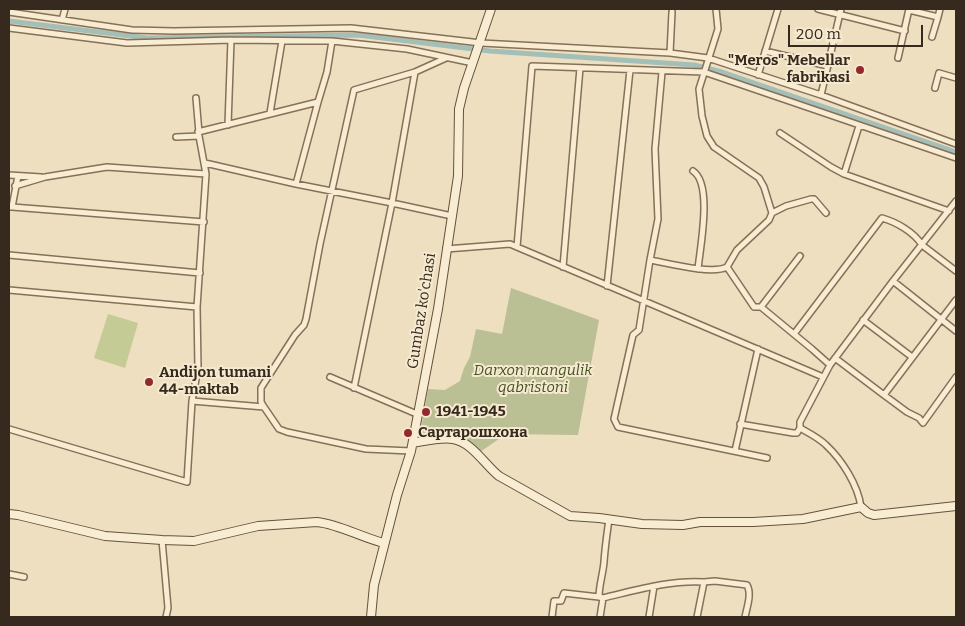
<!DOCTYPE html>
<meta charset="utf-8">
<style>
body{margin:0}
#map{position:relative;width:965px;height:626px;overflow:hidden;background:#eddfc0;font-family:Bitter,serif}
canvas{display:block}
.frame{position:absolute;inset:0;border:10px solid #36291d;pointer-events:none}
.scale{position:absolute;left:788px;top:25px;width:135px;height:22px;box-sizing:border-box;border:2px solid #36291d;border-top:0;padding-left:6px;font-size:15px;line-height:18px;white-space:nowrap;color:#36291d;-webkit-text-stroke:4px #f5ead0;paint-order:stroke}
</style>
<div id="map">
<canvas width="965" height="626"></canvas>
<div class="frame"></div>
<div class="scale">200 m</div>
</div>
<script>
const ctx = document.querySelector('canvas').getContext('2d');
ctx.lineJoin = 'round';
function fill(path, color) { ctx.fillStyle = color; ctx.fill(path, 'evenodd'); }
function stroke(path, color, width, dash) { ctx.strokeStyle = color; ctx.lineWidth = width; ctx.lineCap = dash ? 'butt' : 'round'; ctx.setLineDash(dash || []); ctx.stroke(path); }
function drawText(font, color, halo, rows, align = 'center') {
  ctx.font = font + ' Bitter,serif'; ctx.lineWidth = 4; ctx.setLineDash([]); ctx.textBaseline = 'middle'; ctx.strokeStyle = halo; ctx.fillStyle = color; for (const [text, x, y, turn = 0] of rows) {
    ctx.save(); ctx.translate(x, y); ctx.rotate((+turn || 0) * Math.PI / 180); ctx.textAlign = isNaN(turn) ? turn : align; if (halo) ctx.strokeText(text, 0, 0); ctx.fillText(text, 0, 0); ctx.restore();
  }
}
fill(new Path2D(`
 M 108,314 L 138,323 L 125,368 L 94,358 Z`), '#c5cb95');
fill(new Path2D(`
 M 511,288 L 599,320 L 578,435 L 506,434 L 480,452 C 454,432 452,434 420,436 L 428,389 L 445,390 L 460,381 L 464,368 L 470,357 L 476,329 L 502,334 Z`), '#babf94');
stroke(new Path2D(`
 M 9,21 L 147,38 L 358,35 L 490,51 L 694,65 L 722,72 L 956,152`), '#a3bfb7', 5);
const street = new Path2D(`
 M 716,9 L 718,29 L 699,89 L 702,116 L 707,136 L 714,147 L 759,178 L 764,187 L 772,213 L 769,220 L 737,250 L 727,267
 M 818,9 L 905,31
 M 909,10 L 938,17 L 932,37
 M 9,12 L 132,30 L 174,31 L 351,28 L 481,43 L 670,53 L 708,58 L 821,95 L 841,9
 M 938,17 L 940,9
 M 62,20 L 65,9
 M 9,28 L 127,43 L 231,40 L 332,41 L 407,49 L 473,63
 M 765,51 L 828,66
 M 670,53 L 672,12
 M 898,58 L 909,9
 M 758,75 L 778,9
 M 935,88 L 939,73 L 956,78
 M 821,95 L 956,144
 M 196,98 L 199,133
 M 270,113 L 282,41
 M 228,125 L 231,40
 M 198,132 L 318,102 L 327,72 L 332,41
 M 780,133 L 831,167 L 844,174 L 949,211
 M 205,163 L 296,184 L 392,203 L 452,216
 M 693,171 C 713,184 700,248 698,269
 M 844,174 L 859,126
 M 9,175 L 41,177
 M 296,184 L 318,102
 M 15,186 L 45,177 L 107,167 L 206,174
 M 9,207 L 12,207 L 18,176
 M 12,207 L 204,222
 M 772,213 L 786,206 L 811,199 L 814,199 L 826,213
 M 517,247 L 532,66 L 704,72 L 956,158
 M 446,249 L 510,244 L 823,377
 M 9,255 L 200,273
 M 650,260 L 658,219 L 655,149 L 662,72
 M 563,267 L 580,68
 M 727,267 C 712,275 667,263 650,260 L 639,330 L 633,335 L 614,419 L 618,427 L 767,458
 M 727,267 L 754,307 L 761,307 L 812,349 L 830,365
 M 893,281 L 956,331
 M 607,286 L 630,70
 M 9,290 L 197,307
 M 761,307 L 800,256
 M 863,320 L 912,357
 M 794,334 L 882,218 C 896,222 914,232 922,245 L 956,271
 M 835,358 L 884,395 L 956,300
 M 330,377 L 419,415
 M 354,388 L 392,203 L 415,72
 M 884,395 L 907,412 L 919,418 L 923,423 L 956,377
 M 192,401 L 264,407 L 261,402 L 261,388 L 295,335 L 304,325 L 306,319 L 320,244 L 354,90 L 415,72 L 446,58
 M 264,407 L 279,429 L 287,432 L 366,449 L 411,451
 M 740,424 L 793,433 L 797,433 L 800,428
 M 9,429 L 187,482 L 192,401 L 198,368 L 197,307 L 206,174 L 199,136 L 176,137
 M 735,451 L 758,349
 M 861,507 C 858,485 842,460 826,445 C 819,438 809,433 800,428 L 800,422 L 830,365 L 893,281 L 956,201
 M 162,540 L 168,608 L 166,617
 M 9,574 L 24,577
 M 704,582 L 715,581 L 747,585 C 752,594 747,607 745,617
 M 603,598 L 599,597 C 599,585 603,574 604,562 C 605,547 607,534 609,519
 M 552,617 L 554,601 L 561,601 L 564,593 L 599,597
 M 600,617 L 603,598 C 637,590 669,580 704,582 L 697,617
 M 649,617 L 654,586`);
const secondary = new Path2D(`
 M 413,443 C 425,441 441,437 453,439 C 472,442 485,465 499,476 L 570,516 L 599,518 L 642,524 L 683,525 L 700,522 L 753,522 L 803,519 L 861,507 L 868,513 L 874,515 L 956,506
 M 9,514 L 18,515 L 105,536 L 162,540 L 194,541 L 258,526 L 317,522 C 338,524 363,538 384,543
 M 371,617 L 374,585 L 397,495 L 411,451 L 438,309 L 458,176 L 459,109 L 464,88 L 491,9`);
stroke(street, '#867058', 8);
stroke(secondary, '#67513c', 10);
stroke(street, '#f8edd3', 5);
stroke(secondary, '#f8edd3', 8);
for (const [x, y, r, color] of [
 [860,70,5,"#94292b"],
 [149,382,5,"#94292b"],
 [426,412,5,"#94292b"],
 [408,433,5,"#94292b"]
]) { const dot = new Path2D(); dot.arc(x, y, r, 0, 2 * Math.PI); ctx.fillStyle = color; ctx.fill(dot); stroke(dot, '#f5ead0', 2); }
drawText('bold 15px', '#36291d', '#f5ead0', [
 ["\"Meros\" Mebellar",850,61,"right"],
 ["fabrikasi",850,78,"right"],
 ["Andijon tumani",159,373],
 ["44-maktab",159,390],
 ["1941-1945",436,412],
 ["Сартарошхона",418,433]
], 'left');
drawText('15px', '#36291d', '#f5ead0', [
 ["Gumbaz ko'chasi",422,311,-81]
]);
drawText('italic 15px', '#465224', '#f5ead0', [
 ["Darxon mangulik",533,371],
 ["qabristoni",533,388]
]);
</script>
